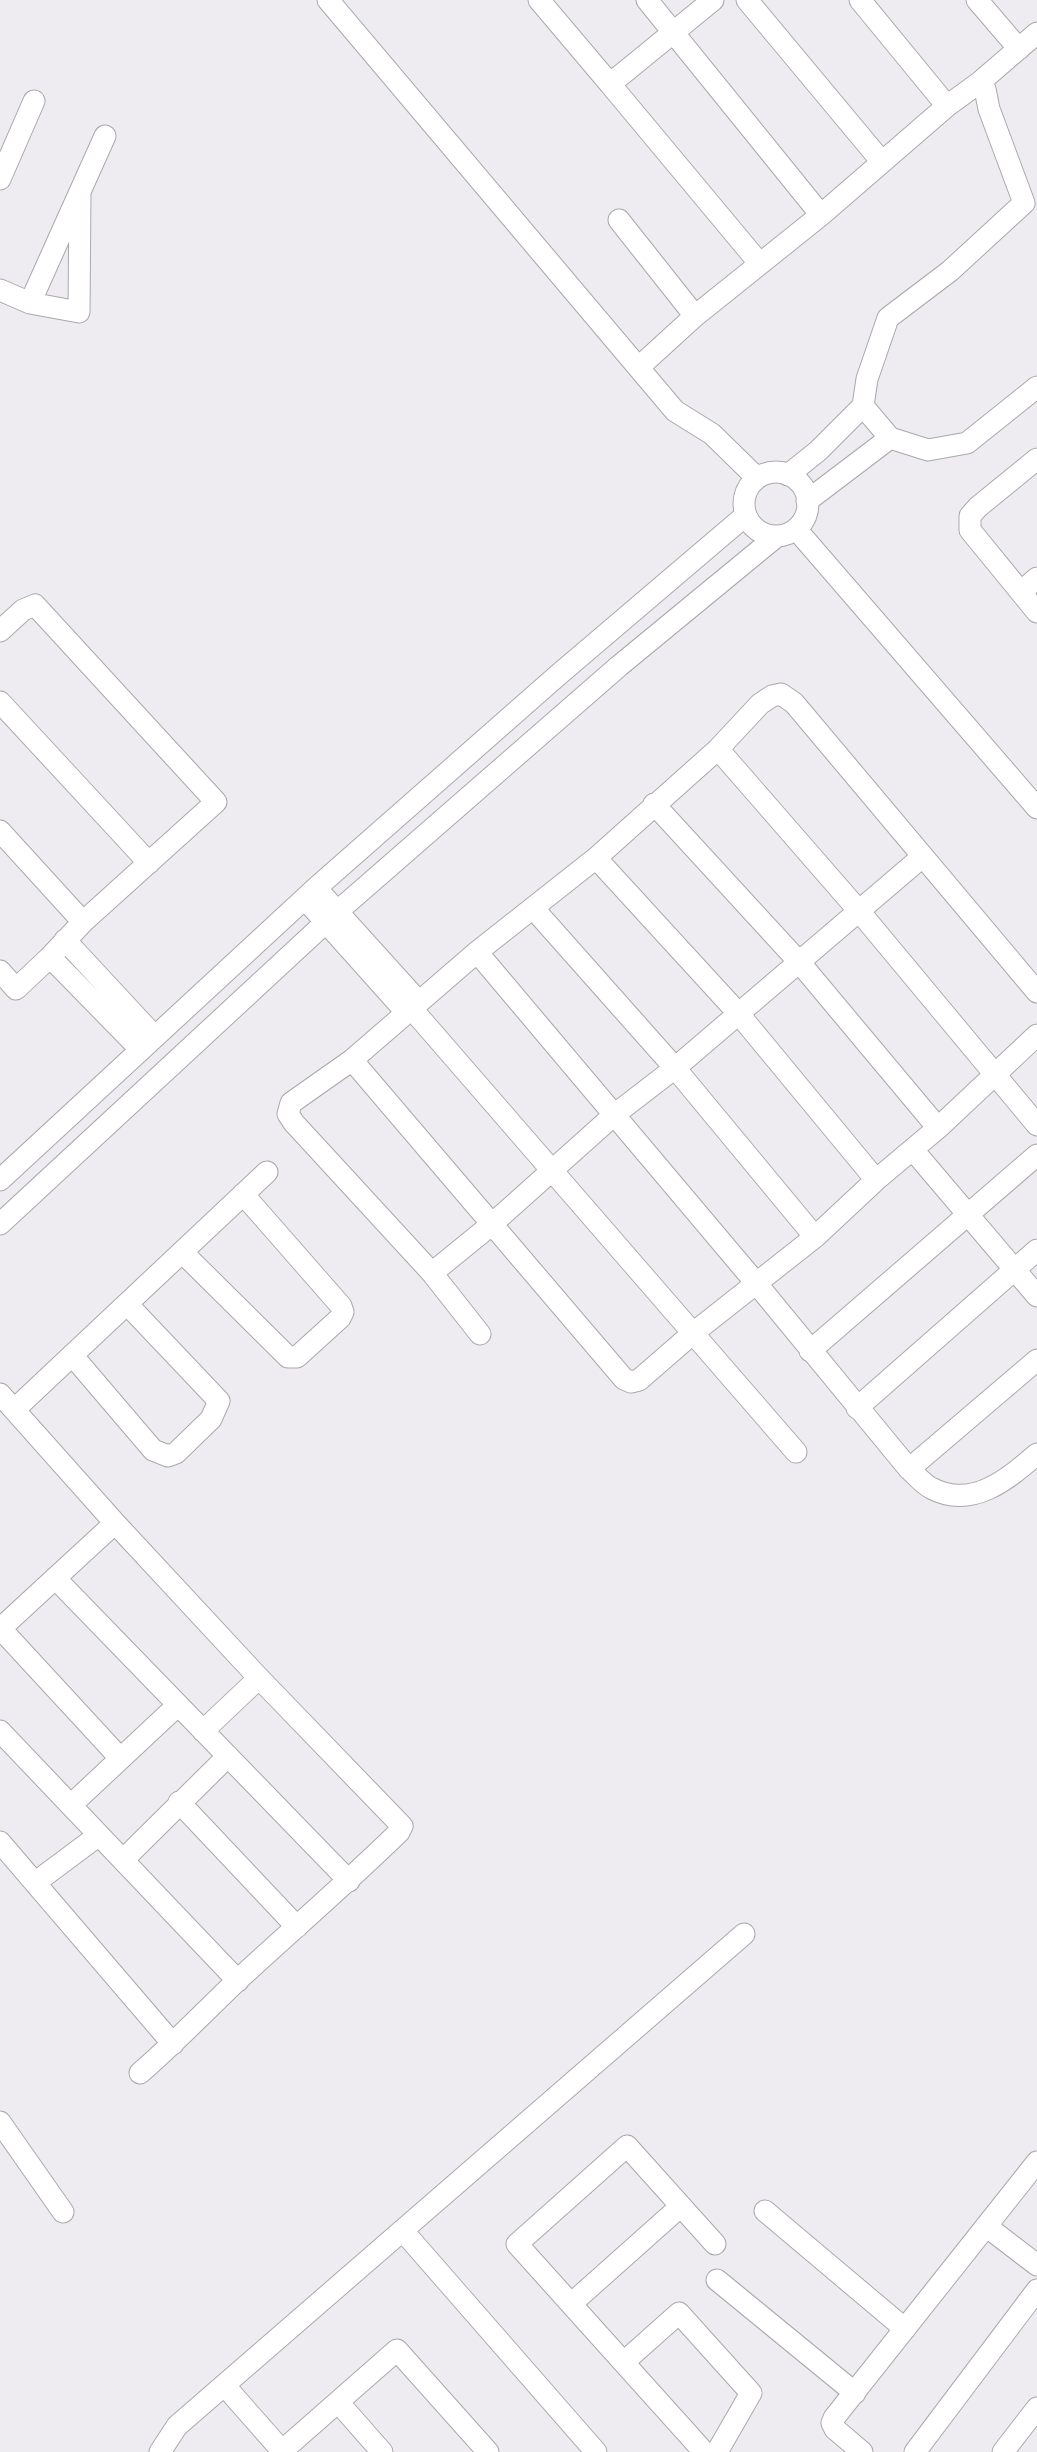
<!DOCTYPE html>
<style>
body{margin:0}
canvas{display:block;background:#efecf1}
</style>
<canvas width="1037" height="2452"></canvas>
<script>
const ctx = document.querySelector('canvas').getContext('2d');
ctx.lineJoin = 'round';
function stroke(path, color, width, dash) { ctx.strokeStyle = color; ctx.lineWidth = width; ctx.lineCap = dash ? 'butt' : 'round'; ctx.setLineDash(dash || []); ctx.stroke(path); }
const minor = new Path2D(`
 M 328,0 L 675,411 L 712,434 L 757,478
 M 539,0 L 610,84
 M 647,0 L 821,215
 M 713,0 L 610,84 L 760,264
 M 747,0 L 882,162
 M 860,0 L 947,106
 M 977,0 L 1019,49
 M 0,179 L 34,101
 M 619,220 L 695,316
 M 0,290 L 30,303 L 79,312 L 80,193
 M 30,303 L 105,136
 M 639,367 L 695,316 L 821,215 L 947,106 L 980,82 L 1037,33
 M 863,406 L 890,438
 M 1037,459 L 978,507 L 970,516 L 970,530 L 1037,612
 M744 504a32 32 0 1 1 64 0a32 32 0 1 1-64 0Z
 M 788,475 L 818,451 L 863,406 L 867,379 L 888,318 L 950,271 L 1024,203 L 989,109 L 985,89 L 980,82
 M 807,501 L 890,438 L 928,450 L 967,443 L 1037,387
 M 796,529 L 1037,808
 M 1021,592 L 1037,578
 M 0,631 L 23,610 L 35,605 L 216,802 L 83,922 L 50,957 L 141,1050
 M 0,702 L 149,863
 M 718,749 L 859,911 L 1037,1125
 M 654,804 L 800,963 L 938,1128
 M 0,831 L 83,922
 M 596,858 L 738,1013 L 876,1180
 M 316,888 L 419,1002
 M 305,899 L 407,1013
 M 533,908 L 675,1068 L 815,1237
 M 65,940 L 155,1037
 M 477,952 L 756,1283 L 909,1469 C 916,1475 923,1484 931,1488 C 972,1510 1008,1479 1037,1454
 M 0,971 L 16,989 L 50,957
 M 412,1009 L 796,1452
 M 352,1060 L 624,1379 L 631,1382 L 639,1380 L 692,1334 L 815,1237 L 876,1180 L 938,1128 L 1037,1035
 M 913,1150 L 1037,1296
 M 0,1180 L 316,888 L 557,676 L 746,515
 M 0,1224 L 338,911 L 619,666 L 777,536
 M 182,1252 L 288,1357 L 297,1357 L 340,1318 L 343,1312 L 341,1306 L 243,1194
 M 432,1273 L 491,1225 L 614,1115 L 675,1068 L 922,857
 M 480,1334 L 432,1273 L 294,1123 L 288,1114 L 291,1103 L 352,1060 L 477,952 L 596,858 L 718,749 L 760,704 L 772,696 L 781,694 L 794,703 L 1037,992
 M 810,1351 L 1037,1155
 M 72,1355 L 153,1450 L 168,1456 L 176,1453 L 211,1419 L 219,1401 L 127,1304
 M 0,1394 L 115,1523 L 259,1678 L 402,1826 L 399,1832 C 348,1882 293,1929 240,1978 C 206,2010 175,2043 140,2073
 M 857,1408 L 1037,1250
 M 15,1409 L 267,1172
 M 909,1469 L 1037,1360
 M 55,1578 L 349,1881
 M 0,1629 L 115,1523
 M 1,1629 L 120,1758
 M 0,1731 L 238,1981
 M 203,1731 L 259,1678
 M 179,1802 L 297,1927
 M 71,1805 L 178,1705
 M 0,1842 L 173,2044
 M 123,1860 L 228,1756
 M 36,1882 L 99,1835
 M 0,2122 L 63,2212
 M 765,2211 L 905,2329
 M 986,2226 L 1037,2265
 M 403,2231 L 596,2452
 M 717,2280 L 855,2393
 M 571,2304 L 681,2206
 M 624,2362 L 679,2313 L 751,2393 L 717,2452
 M 224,2385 L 283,2452
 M 338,2402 L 382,2452
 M 282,2451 L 397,2350 L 488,2452
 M 160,2452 L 177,2426 L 744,1934
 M 704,2452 L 517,2244 L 627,2146 L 715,2244
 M 862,2452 L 835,2429 L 832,2423 L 834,2418 L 1037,2162
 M 915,2452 L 1037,2290
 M 1003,2452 L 1037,2408`);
stroke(minor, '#aaa8ac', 23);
stroke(minor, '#fff', 21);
</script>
